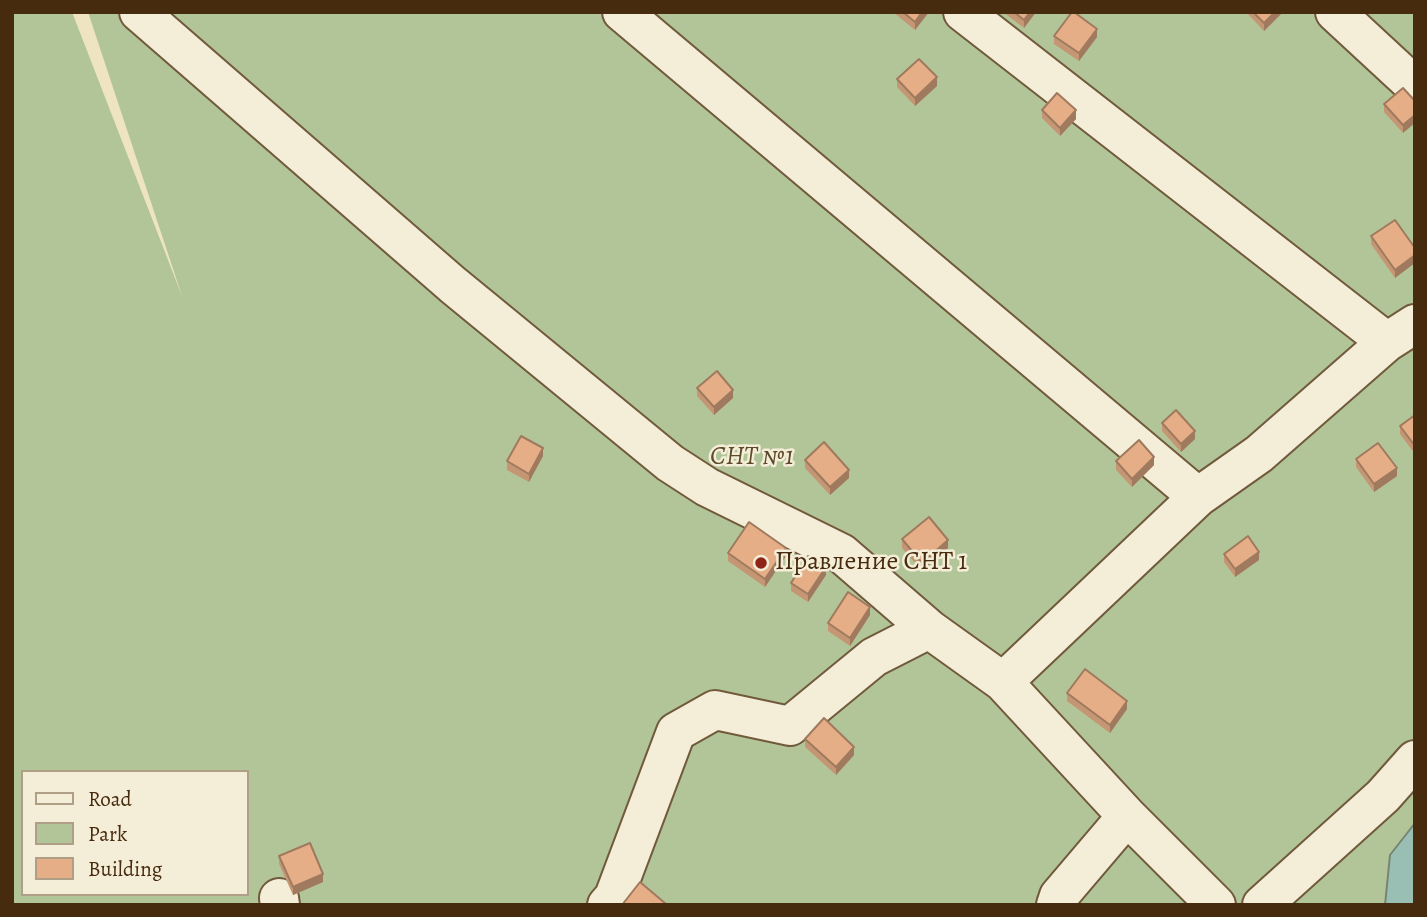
<!DOCTYPE html>
<meta charset="utf-8">
<style>
body{margin:0}
#map{position:relative;width:1427px;height:917px;overflow:hidden;background:#eee4c2;font-family:Alegreya,serif}
canvas{display:block}
.frame{position:absolute;inset:0;border:14px solid #472b0f;pointer-events:none}
.legend{position:absolute;left:21px;top:770px;width:228px;height:126px;box-sizing:border-box;background:#f4edd7;border:2px solid #af9f87;margin:0;padding:9px 12px;list-style:none;font-size:21px;color:#472b0f}
.legend li{display:flex;align-items:center;gap:14px;height:35px}
.legend b{width:35px;border:2px solid #af9f87}
</style>
<div id="map">
<canvas width="1427" height="917"></canvas>
<div class="frame"></div>
<ul class="legend">
<li><b style="height:9px;background:#f4edd7"></b>Road</li>
<li><b style="height:19px;background:#b2c598"></b>Park</li>
<li><b style="height:19px;background:#e5ae86"></b>Building</li>
</ul>
</div>
<script>
const ctx = document.querySelector('canvas').getContext('2d');
ctx.lineJoin = 'round';
function fill(path, color) { ctx.fillStyle = color; ctx.fill(path, 'evenodd'); }
function stroke(path, color, width, dash) { ctx.strokeStyle = color; ctx.lineWidth = width; ctx.lineCap = dash ? 'butt' : 'round'; ctx.setLineDash(dash || []); ctx.stroke(path); }
function drawText(font, color, halo, rows, align = 'center') {
  ctx.font = font + ' Alegreya,serif'; ctx.lineWidth = 5; ctx.setLineDash([]); ctx.textBaseline = 'middle'; ctx.strokeStyle = halo; ctx.fillStyle = color; for (const [text, x, y, turn = 0] of rows) {
    ctx.save(); ctx.translate(x, y); ctx.rotate((+turn || 0) * Math.PI / 180); ctx.textAlign = isNaN(turn) ? turn : align; if (halo) ctx.strokeText(text, 0, 0); ctx.fillText(text, 0, 0); ctx.restore();
  }
}
fill(new Path2D(`
 M 12,12 L 72,12 L 182,296 L 88,12 L 1415,12 L 1415,905 L 12,905 ZM 23,772 L 247,772 L 247,894 L 23,894 Z`), '#b2c598');
const water = new Path2D(`
 M 1415,823 L 1415,905 L 1385,905 L 1390,855 Z`);
fill(water, '#99bfb4');
stroke(water, '#788472', 2);
const minor = new Path2D(`
 M 139,12 L 453,285 L 670,463 L 707,487 L 841,553 L 929,629 L 1003,682 L 1198,497 L 1259,454 L 1387,342 L 1415,324
 M 622,12 L 1198,497
 M 963,12 L 1387,342
 M 1335,12 L 1415,86
 M 1003,682 L 1127,816 L 1216,905
 M 279,898 L 280,905
 M 607,905 L 614,897 L 676,732 L 715,710 L 790,726 L 874,657 L 929,629
 M 1056,905 L 1059,896 L 1127,816
 M 1262,905 L 1383,796 L 1415,760`);
stroke(minor, '#71593c', 42);
stroke(minor, '#f4edd7', 38);
fill(new Path2D(`
 M 893,12 L 929,12 L 915,30 Z
 M 1003,12 L 1036,12 L 1024,28 Z
 M 1246,12 L 1283,12 L 1264,31 Z
 M 1054,36 L 1097,37 L 1079,61 L 1054,44 Z
 M 897,79 L 937,86 L 915,106 L 897,87 Z
 M 1415,101 L 1403,133 L 1384,112 L 1384,104 Z
 M 1042,110 L 1076,119 L 1060,136 L 1042,118 Z
 M 1371,236 L 1415,248 L 1395,278 L 1371,244 Z
 M 697,388 L 733,398 L 714,415 L 697,396 Z
 M 1415,415 L 1415,454 L 1400,434 L 1400,426 Z
 M 1162,423 L 1195,439 L 1181,452 L 1162,431 Z
 M 543,456 L 529,482 L 507,470 L 507,461 Z
 M 1356,459 L 1397,476 L 1374,492 L 1356,467 Z
 M 805,460 L 849,478 L 830,495 L 805,468 Z
 M 1116,461 L 1154,465 L 1132,487 L 1116,470 Z
 M 902,539 L 948,548 L 922,571 L 902,548 Z
 M 728,553 L 786,556 L 765,587 L 728,561 Z
 M 1224,554 L 1259,560 L 1235,577 L 1224,562 Z
 M 826,575 L 808,602 L 791,591 L 791,583 Z
 M 870,615 L 850,646 L 828,631 L 828,623 Z
 M 1067,693 L 1127,709 L 1110,733 L 1067,701 Z
 M 805,739 L 854,755 L 836,775 L 805,747 Z
 M 279,856 L 323,882 L 293,895 L 279,864 Z`), '#c59673');
fill(new Path2D(`
 M 922,12 L 929,12 L 915,30 L 915,22 Z
 M 1030,12 L 1036,12 L 1024,28 L 1024,20 Z
 M 1275,12 L 1283,12 L 1264,31 L 1264,23 Z
 M 1097,29 L 1097,37 L 1079,61 L 1079,53 Z
 M 937,77 L 937,86 L 915,106 L 915,98 Z
 M 1076,110 L 1076,119 L 1060,136 L 1060,128 Z
 M 1415,115 L 1415,123 L 1403,133 L 1403,125 Z
 M 1415,255 L 1415,263 L 1395,278 L 1395,270 Z
 M 733,390 L 733,398 L 714,415 L 714,407 Z
 M 1195,431 L 1195,439 L 1181,452 L 1181,444 Z
 M 543,448 L 543,456 L 529,482 L 529,474 Z
 M 1154,457 L 1154,465 L 1132,487 L 1132,479 Z
 M 1397,468 L 1397,476 L 1374,492 L 1374,484 Z
 M 849,470 L 849,478 L 830,495 L 830,487 Z
 M 948,540 L 948,548 L 922,571 L 922,563 Z
 M 786,548 L 786,556 L 765,587 L 765,579 Z
 M 1259,552 L 1259,560 L 1235,577 L 1235,569 Z
 M 826,567 L 826,575 L 808,602 L 808,594 Z
 M 870,607 L 870,615 L 850,646 L 850,638 Z
 M 1127,701 L 1127,709 L 1110,733 L 1110,725 Z
 M 854,747 L 854,755 L 836,775 L 836,767 Z
 M 323,874 L 323,882 L 293,895 L 293,887 Z`), '#a07a5e');
const building = new Path2D(`
 M 903,12 L 922,12 L 915,22 Z
 M 1014,12 L 1030,12 L 1024,20 Z
 M 1072,12 L 1074,12 L 1097,29 L 1079,53 L 1054,36 Z
 M 1253,12 L 1275,12 L 1264,23 Z
 M 919,59 L 937,77 L 915,98 L 897,79 Z
 M 1403,88 L 1415,101 L 1415,115 L 1403,125 L 1384,104 Z
 M 1057,93 L 1076,110 L 1060,128 L 1042,110 Z
 M 1395,220 L 1415,248 L 1415,255 L 1395,270 L 1371,236 Z
 M 717,371 L 733,390 L 714,407 L 697,388 Z
 M 1176,410 L 1195,431 L 1181,444 L 1162,423 Z
 M 1415,415 L 1415,446 L 1400,426 Z
 M 521,436 L 543,448 L 529,474 L 507,461 Z
 M 1139,440 L 1154,457 L 1132,479 L 1116,461 Z
 M 824,442 L 849,470 L 830,487 L 805,460 Z
 M 1378,443 L 1397,468 L 1374,484 L 1356,459 Z
 M 929,517 L 948,540 L 922,563 L 902,539 Z
 M 749,522 L 786,548 L 765,579 L 728,553 Z
 M 1248,536 L 1259,552 L 1235,569 L 1224,554 Z
 M 808,556 L 826,567 L 808,594 L 791,583 Z
 M 848,592 L 870,607 L 850,638 L 828,623 Z
 M 1085,669 L 1127,701 L 1110,725 L 1067,693 Z
 M 824,718 L 854,747 L 836,767 L 805,739 Z
 M 310,843 L 323,874 L 293,887 L 279,856 Z
 M 640,882 L 666,904 L 665,905 L 622,905 Z`);
fill(building, '#e5ae86');
stroke(building, '#a07a5e', 2);
for (const [x, y, r, color] of [
 [761,563,7,"#8f2418"]
]) { const dot = new Path2D(); dot.arc(x, y, r, 0, 2 * Math.PI); ctx.fillStyle = color; ctx.fill(dot); stroke(dot, '#f4edd7', 2.5); }
drawText('italic 26px', '#5c4a2a', '#f4edd7', [
 ["СНТ №1",752,458]
]);
drawText('26px', '#472b0f', '#f4edd7', [
 ["Правление СНТ 1",775,563]
], 'left');
</script>
